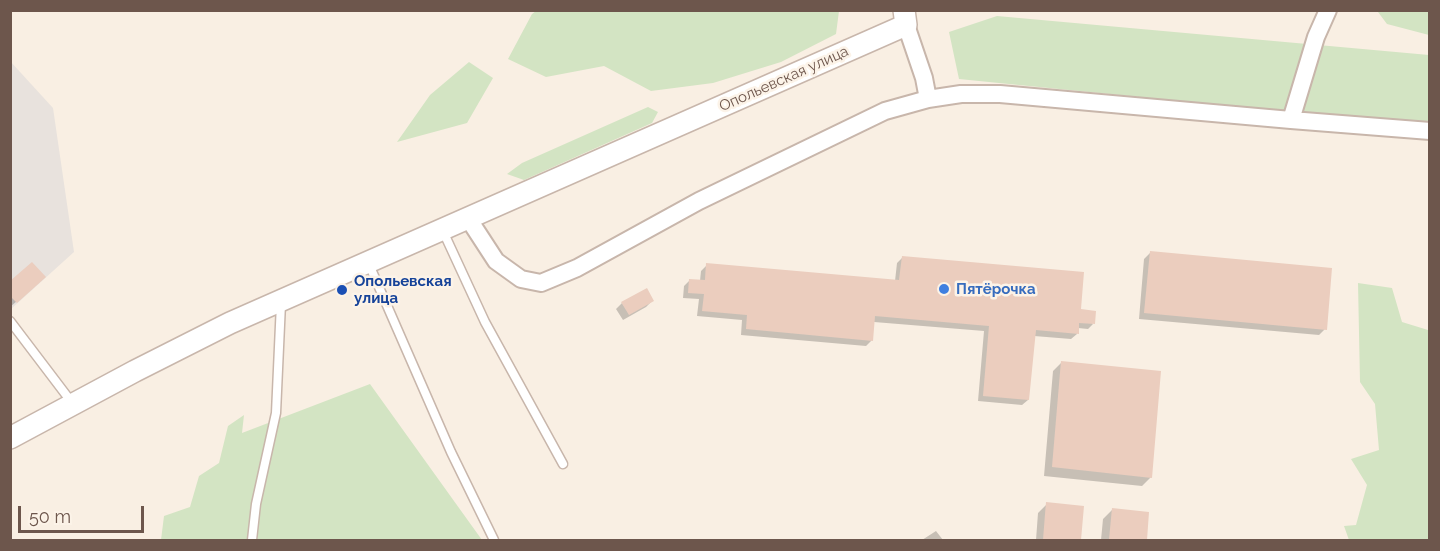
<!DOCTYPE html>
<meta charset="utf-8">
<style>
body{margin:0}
#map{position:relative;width:1440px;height:551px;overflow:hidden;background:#f9efe3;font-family:Raleway,sans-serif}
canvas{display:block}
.frame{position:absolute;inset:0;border:12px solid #6d564c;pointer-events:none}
.scale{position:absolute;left:18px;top:506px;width:126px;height:27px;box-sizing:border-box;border:3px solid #6d564c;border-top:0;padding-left:8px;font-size:18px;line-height:21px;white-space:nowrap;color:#6d564c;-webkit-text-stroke:4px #fcf3e8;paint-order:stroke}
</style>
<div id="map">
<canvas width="1440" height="551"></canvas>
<div class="frame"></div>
<div class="scale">50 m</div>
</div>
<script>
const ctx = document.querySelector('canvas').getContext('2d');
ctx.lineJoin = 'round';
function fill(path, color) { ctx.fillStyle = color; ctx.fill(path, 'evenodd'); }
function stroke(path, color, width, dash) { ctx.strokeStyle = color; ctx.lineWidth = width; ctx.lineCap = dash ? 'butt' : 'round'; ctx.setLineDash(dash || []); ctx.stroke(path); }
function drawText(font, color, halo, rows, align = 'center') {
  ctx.font = font + ' Raleway,sans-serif'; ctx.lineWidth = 5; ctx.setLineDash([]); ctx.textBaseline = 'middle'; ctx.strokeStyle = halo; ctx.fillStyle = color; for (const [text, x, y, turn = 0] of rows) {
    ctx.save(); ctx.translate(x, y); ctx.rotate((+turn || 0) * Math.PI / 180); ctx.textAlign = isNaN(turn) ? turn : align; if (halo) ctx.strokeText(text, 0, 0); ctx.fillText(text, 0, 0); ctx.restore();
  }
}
fill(new Path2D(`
 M 10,61 L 53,108 L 74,252 L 11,309 Z`), '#e8e2dd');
fill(new Path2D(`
 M 1380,10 L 1429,11 L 1429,35 L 1387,24 L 1378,12 Z
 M 536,11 L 536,10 L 839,11 L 836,34 L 781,62 L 713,83 L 651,91 L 604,66 L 546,77 L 508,59 L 532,14 Z
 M 997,16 L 1429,55 L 1429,126 L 959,79 L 949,32 Z
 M 469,62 L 493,78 L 467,123 L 397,142 L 430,95 Z
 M 648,107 L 658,112 L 652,123 L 524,180 L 507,174 L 522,163 Z
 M 1358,283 L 1392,288 L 1402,322 L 1428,330 L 1429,328 L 1429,540 L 1349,540 L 1344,526 L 1356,525 L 1367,485 L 1351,459 L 1379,450 L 1375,404 L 1360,382 Z
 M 370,384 L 482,540 L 161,540 L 164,516 L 190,507 L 199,476 L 219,463 L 228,426 L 244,415 L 242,433 Z`), '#d3e4c3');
fill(new Path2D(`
 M 1150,253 L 1325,329 L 1319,335 L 1139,319 L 1144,259 Z
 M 902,258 L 1079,311 L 1093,324 L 1088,329 L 1078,328 L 1077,334 L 1071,339 L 1034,336 L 1028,400 L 1022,405 L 978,401 L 984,331 L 874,322 L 872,340 L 866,346 L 741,335 L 742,320 L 697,316 L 699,299 L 683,298 L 684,286 L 690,280 L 700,281 L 701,271 L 707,265 L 895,281 L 897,263 Z
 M 10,283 L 38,283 L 10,307 Z
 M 652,301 L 646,307 L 623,320 L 616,309 L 622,303 Z
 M 1062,362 L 1151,477 L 1142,486 L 1044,476 L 1053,371 Z
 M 1047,504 L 1083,507 L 1080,540 L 1036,540 L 1038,513 Z
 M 1112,510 L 1148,514 L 1145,540 L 1101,540 L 1103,519 Z
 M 936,531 L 943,540 L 922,540 Z`), '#0003');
fill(new Path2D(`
 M 1150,251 L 1332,268 L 1327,330 L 1144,313 Z
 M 902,256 L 1084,272 L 1081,309 L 1096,311 L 1095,324 L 1079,323 L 1079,334 L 1036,330 L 1029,400 L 983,396 L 989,326 L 875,316 L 873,341 L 746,329 L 747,315 L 702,311 L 704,294 L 688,293 L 689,279 L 705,280 L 706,263 L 899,280 Z
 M 32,262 L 46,277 L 17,303 L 10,296 L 10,281 Z
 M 647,288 L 654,301 L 629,315 L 621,302 Z
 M 1061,361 L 1161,371 L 1152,478 L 1052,467 Z
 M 1046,502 L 1084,506 L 1081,540 L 1043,540 Z
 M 1112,508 L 1149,512 L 1147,540 L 1109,540 Z`), '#ebcdbe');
const service = new Path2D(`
 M 442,229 L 485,322 L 563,464
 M 368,262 L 451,452 L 494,540
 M 10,321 L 73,404
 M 252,540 L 256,504 L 276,413 L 281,303`);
const minor = new Path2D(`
 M 906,25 L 924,78 L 928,99
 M 1291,120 L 1316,37 L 1328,10
 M 468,218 L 496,261 L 521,279 L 541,283 L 577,268 L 699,201 L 885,111 L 928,99 L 961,94 L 1000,94 L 1291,120 L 1430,131`);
const tertiary = new Path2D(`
 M 10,438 L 135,371 L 230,323 L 906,25 L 904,10`);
stroke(service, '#c8b6ab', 11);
stroke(minor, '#c8b6ab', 20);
stroke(tertiary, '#c8b6ab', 24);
stroke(service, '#fff', 8);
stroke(minor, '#fff', 16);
stroke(tertiary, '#fff', 21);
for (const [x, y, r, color] of [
 [944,289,6,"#3f7fe0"],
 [342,290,6,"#1a4fb4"]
]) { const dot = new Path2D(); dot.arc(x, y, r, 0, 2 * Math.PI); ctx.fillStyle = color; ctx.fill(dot); stroke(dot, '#fcf3e8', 2); }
drawText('15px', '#6d564c', '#fcf3e8', [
 ["Опольевская улица",784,79,-24]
]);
drawText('bold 15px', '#164399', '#fcf3e8', [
 ["Опольевская",354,281],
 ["улица",354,298]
], 'left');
drawText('bold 15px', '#366cbe', '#fcf3e8', [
 ["Пятёрочка",956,289]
], 'left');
</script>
